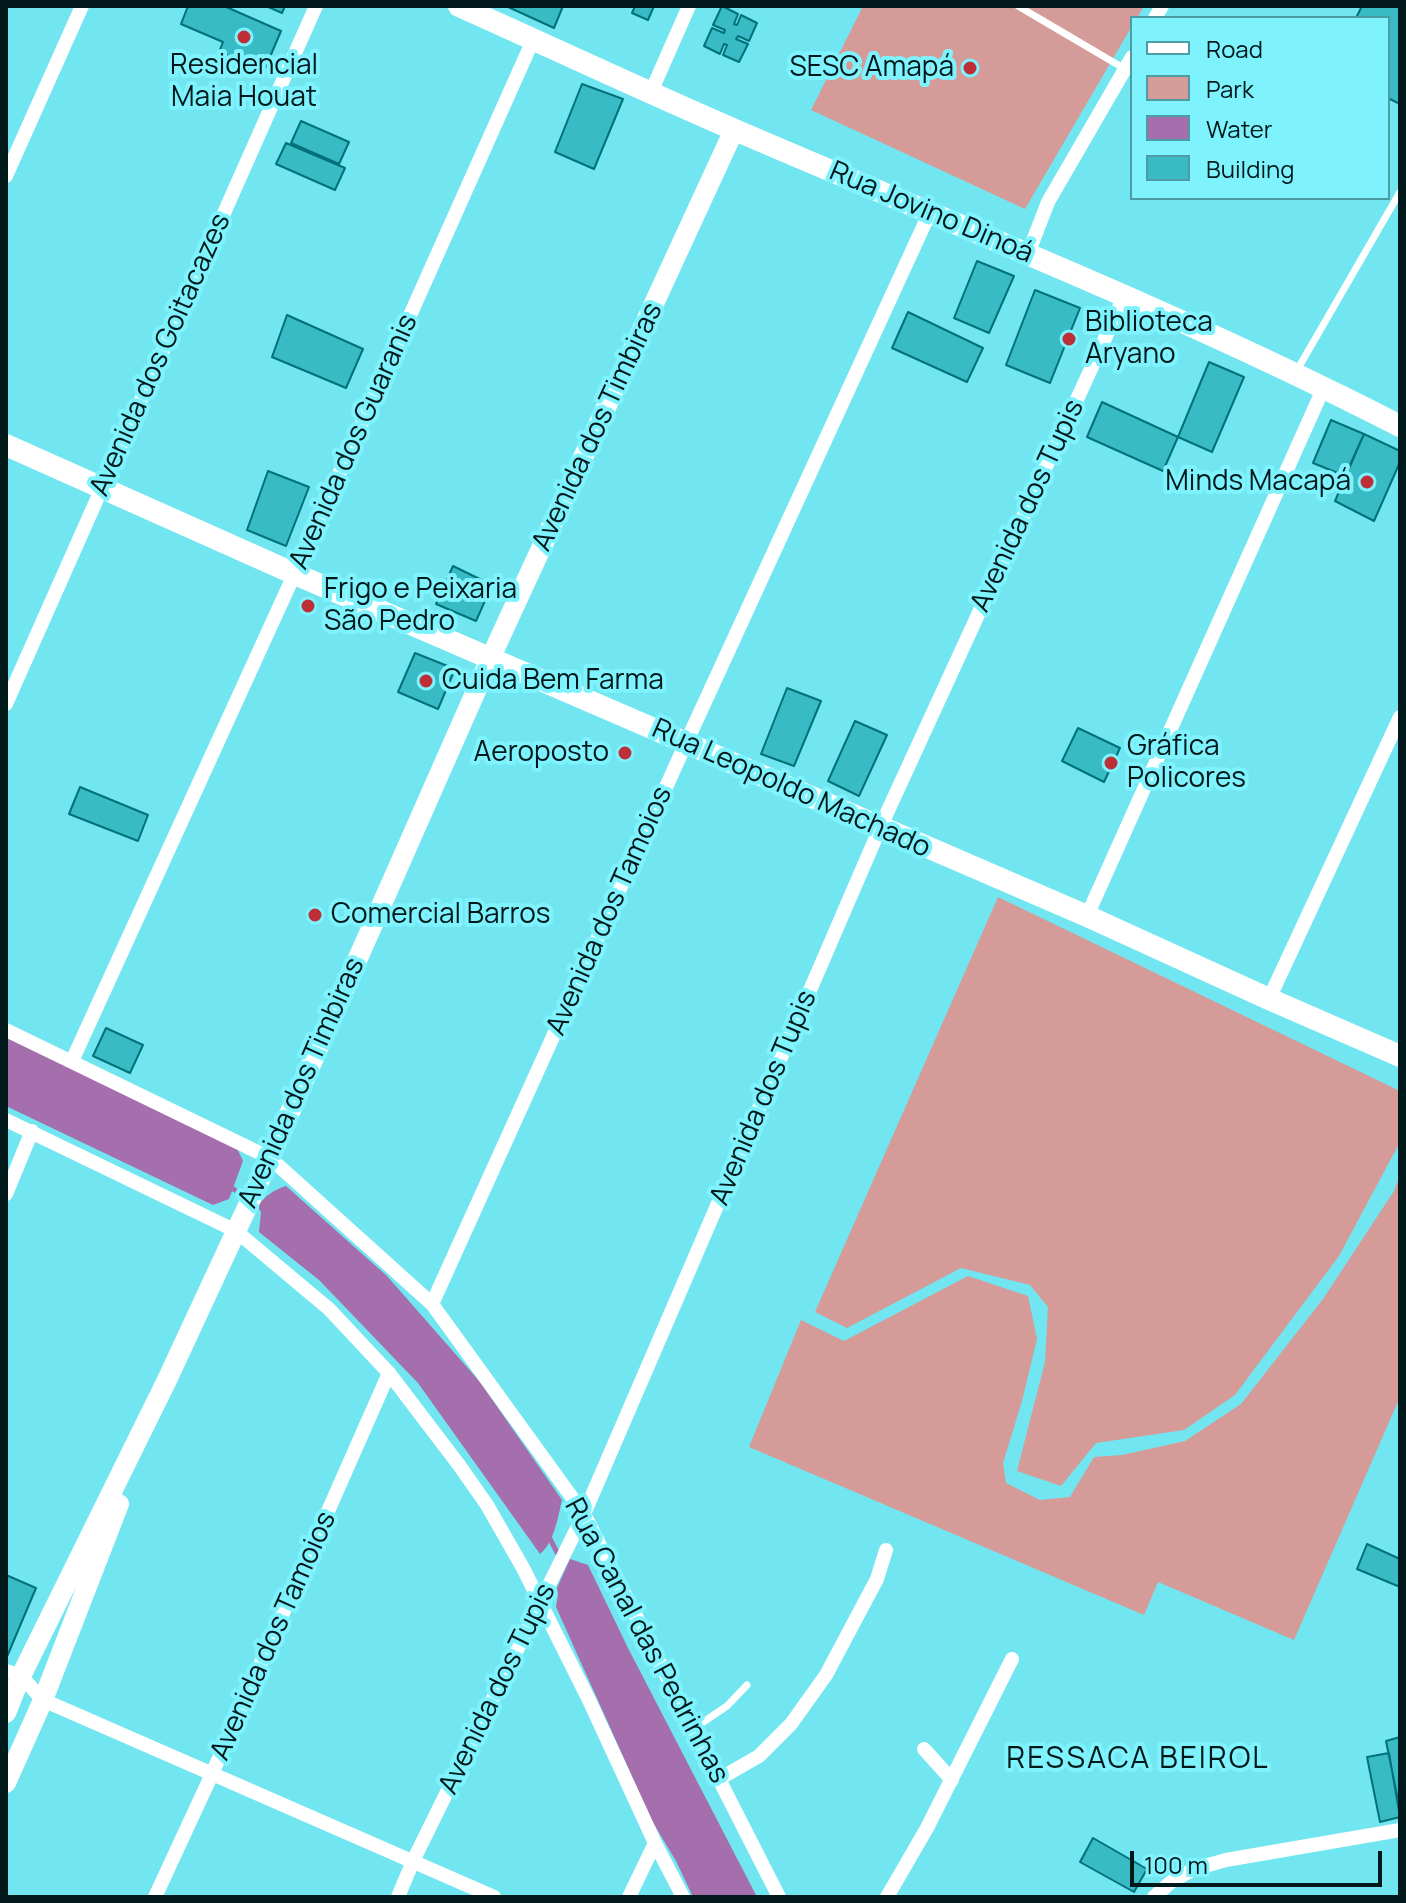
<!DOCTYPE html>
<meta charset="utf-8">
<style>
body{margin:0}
#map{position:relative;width:1406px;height:1903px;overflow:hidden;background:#71e6f0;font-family:Manrope,sans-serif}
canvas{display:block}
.frame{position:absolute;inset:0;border:8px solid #01191b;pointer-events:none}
.legend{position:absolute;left:1130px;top:16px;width:260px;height:184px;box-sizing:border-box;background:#7ff3fd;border:2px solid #4d9ca3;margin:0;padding:10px 14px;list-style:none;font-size:24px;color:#01191b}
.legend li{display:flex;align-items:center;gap:16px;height:40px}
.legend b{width:40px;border:2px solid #4d9ca3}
.scale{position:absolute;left:1130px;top:1851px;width:252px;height:36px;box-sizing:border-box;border:4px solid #01191b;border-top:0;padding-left:10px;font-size:24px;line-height:28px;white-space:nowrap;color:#01191b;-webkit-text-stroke:6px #7ff3fd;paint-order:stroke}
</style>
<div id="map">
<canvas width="1406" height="1903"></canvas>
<div class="frame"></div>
<ul class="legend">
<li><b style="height:10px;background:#fff"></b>Road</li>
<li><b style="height:22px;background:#d59b98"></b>Park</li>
<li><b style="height:22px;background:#a56eac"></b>Water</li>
<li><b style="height:22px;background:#39bbc5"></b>Building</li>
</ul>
<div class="scale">100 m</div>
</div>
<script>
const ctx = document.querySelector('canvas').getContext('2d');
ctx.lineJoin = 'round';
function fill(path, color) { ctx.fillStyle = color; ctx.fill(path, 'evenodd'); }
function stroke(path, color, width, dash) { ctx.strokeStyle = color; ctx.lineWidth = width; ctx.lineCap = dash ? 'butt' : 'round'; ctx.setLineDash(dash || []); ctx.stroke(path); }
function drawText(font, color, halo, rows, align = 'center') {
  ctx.font = font + ' Manrope,sans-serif'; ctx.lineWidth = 8; ctx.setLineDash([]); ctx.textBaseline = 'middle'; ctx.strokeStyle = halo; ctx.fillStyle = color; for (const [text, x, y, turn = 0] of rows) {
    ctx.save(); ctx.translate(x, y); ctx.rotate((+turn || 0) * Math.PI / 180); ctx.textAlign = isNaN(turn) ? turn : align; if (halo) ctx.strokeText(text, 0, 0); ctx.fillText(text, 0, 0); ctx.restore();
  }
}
fill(new Path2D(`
 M 863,6 L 1144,6 L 1137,18 L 1132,18 L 1132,26 L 1025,209 L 811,110 Z
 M 998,897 L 1400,1091 L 1400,1142 L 1339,1256 L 1235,1395 L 1184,1430 L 1096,1443 L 1061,1486 L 1017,1471 L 1045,1362 L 1048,1307 L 1030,1285 L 961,1268 L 847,1328 L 815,1312 Z
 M 1400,1175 L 1400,1397 L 1294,1640 L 1158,1582 L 1144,1615 L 749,1447 L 801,1320 L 844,1341 L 968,1276 L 1028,1296 L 1037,1339 L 1022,1401 L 1003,1463 L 1006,1483 L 1040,1500 L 1070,1497 L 1094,1457 L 1122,1455 L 1185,1441 L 1241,1404 L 1323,1299 L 1394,1191 Z`), '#d59b98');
fill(new Path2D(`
 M 6,1037 L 236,1146 L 243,1161 L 229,1199 L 213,1205 L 6,1106 Z
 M 286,1186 L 387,1276 L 480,1382 L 562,1500 C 558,1517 554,1543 540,1554 L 418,1383 L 319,1280 L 259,1232 L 261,1212 L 257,1207 C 265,1196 273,1190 286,1186 Z
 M 570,1559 L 588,1565 L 628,1648 L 757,1897 L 693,1897 L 676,1861 L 652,1821 L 556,1607 L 558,1594 L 556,1590 Z`), '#a56eac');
stroke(new Path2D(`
 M 227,1185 L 246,1197
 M 548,1535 L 560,1558`), '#a56eac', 5);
const building = new Path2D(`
 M 188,6 L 224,6 L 281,31 L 264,71 L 219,52 L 223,42 L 181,24 Z
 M 266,6 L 285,6 L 282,13 Z
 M 506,6 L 563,6 L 554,28 Z
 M 635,6 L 654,6 L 648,20 L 632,13 Z
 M 722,6 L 738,14 L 734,24 L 737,25 L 741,15 L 757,23 L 749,41 L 738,36 L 736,39 L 748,44 L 739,62 L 723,55 L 727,45 L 724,44 L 720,54 L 704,46 L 712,28 L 724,33 L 725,30 L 713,25 Z
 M 1362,6 L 1400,6 L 1400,104 L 1388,98 L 1388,18 L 1356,18 Z
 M 582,84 L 623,99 L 594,169 L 555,152 Z
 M 301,121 L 349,142 L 339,164 L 291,143 Z
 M 286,143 L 345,168 L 335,190 L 276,164 Z
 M 977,261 L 1014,276 L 989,333 L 954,318 Z
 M 1035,290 L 1080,308 L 1050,383 L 1006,365 Z
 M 908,312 L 983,348 L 967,382 L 892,348 Z
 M 287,315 L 363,349 L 346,388 L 272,357 Z
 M 1209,362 L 1244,377 L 1212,452 L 1178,437 Z
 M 1102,402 L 1178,437 L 1163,471 L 1087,437 Z
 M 1331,420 L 1364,434 L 1345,476 L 1313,463 Z
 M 1364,434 L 1400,451 L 1400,462 L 1374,521 L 1335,501 Z
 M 268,471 L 309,487 L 286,546 L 247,530 Z
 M 453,566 L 492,585 L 476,621 L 436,604 Z
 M 415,653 L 455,669 L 438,709 L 398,692 Z
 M 787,688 L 821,701 L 794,766 L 761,754 Z
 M 855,721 L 887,735 L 859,796 L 828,781 Z
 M 1078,728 L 1120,748 L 1104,782 L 1062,761 Z
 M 80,787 L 148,815 L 138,841 L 69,814 Z
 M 106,1028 L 143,1045 L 130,1073 L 93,1056 Z
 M 1367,1544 L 1400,1559 L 1400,1587 L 1357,1569 Z
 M 6,1575 L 36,1588 L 6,1659 Z
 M 1400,1737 L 1400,1810 L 1386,1741 Z
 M 1389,1753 L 1400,1817 L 1380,1822 L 1367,1757 Z
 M 1093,1838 L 1147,1869 L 1134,1892 L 1080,1862 Z`);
fill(building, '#39bbc5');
stroke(building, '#007179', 2);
stroke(new Path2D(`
 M 1018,6 L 1125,69
 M 1296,372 L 1400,192
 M 693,1729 L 727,1706 L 747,1685`), '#fff', 7);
stroke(new Path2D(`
 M 1155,18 L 1162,6
 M 651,92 L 689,6
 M 6,176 L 82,6
 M 1028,254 L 1048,202 L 1132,57
 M 6,704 L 316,6
 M 1087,916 L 1324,387
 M 1269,999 L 1400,717
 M 6,1030 L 270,1158 L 432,1304 L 584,1514 L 779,1897
 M 72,1061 L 299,564 L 533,40
 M 6,1120 L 236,1231 L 329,1309 L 389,1373 L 459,1465 L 487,1505 L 523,1568 L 589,1700 L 655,1843 L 683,1897
 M 6,1194 L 32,1131
 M 432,1304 L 686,743 L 930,212
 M 6,1671 L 21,1676 L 43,1700 L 494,1897
 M 924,1749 L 952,1780
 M 719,1779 L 759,1756 L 791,1724 L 826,1675 L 877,1579 L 886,1550
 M 155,1897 L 212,1774 L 389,1373
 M 398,1897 L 413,1861 L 584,1514 L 880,828 L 1124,297
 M 629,1897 L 655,1843
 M 887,1897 L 927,1828 L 1012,1659
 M 1154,1897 L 1171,1882 L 1194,1869 L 1226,1860 L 1400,1830`), '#fff', 14);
stroke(new Path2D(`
 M 6,1713 L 21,1676 L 167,1380 L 264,1171 L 491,657 L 734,130
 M 6,1783 L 43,1700 L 119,1504`), '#fff', 20);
stroke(new Path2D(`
 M 459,6 C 551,47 642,90 735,130 C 958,226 1184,315 1400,426
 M 6,445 L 295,574 L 1087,916 L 1269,999 L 1400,1056`), '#fff', 22);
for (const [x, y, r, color] of [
 [244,37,8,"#be2e37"],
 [970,68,8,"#be2e37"],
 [1069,339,8,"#be2e37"],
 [1367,482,8,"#be2e37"],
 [308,606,8,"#be2e37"],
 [426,681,8,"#be2e37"],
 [625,753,8,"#be2e37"],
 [1111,763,8,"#be2e37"],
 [315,915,8,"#be2e37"]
]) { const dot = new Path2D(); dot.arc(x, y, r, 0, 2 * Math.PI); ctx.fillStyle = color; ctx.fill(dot); stroke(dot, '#7ff3fd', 3); }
drawText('28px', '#01191b', '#7ff3fd', [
 ["Residencial",244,66,"center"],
 ["Maia Houat",244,98,"center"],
 ["SESC Amapá",954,68,"right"],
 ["Biblioteca",1085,323],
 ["Aryano",1085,355],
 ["Minds Macapá",1351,482,"right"],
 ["Frigo e Peixaria",324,590],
 ["São Pedro",324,622],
 ["Cuida Bem Farma",442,681],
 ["Gráfica",1127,747],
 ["Policores",1127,779],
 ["Aeroposto",609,753,"right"],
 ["Comercial Barros",331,915]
], 'left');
drawText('28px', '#01191b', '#7ff3fd', [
 ["Rua Jovino Dinoá",931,213,23],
 ["Avenida dos Goitacazes",161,355,-66],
 ["Avenida dos Timbiras",598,427,-65],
 ["Avenida dos Guaranis",354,442,-66],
 ["Avenida dos Tupis",1028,506,-65],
 ["Rua Leopoldo Machado",791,789,24],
 ["Avenida dos Tamoios",610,911,-66],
 ["Avenida dos Timbiras",302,1083,-66],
 ["Avenida dos Tupis",764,1098,-67],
 ["Avenida dos Tamoios",274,1636,-66],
 ["Rua Canal das Pedrinhas",646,1641,62],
 ["Avenida dos Tupis",498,1689,-64]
]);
ctx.letterSpacing = '2px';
drawText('30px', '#01191b', '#7ff3fd', [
 ["RESSACA BEIROL",1138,1760]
]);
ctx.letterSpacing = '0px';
</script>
